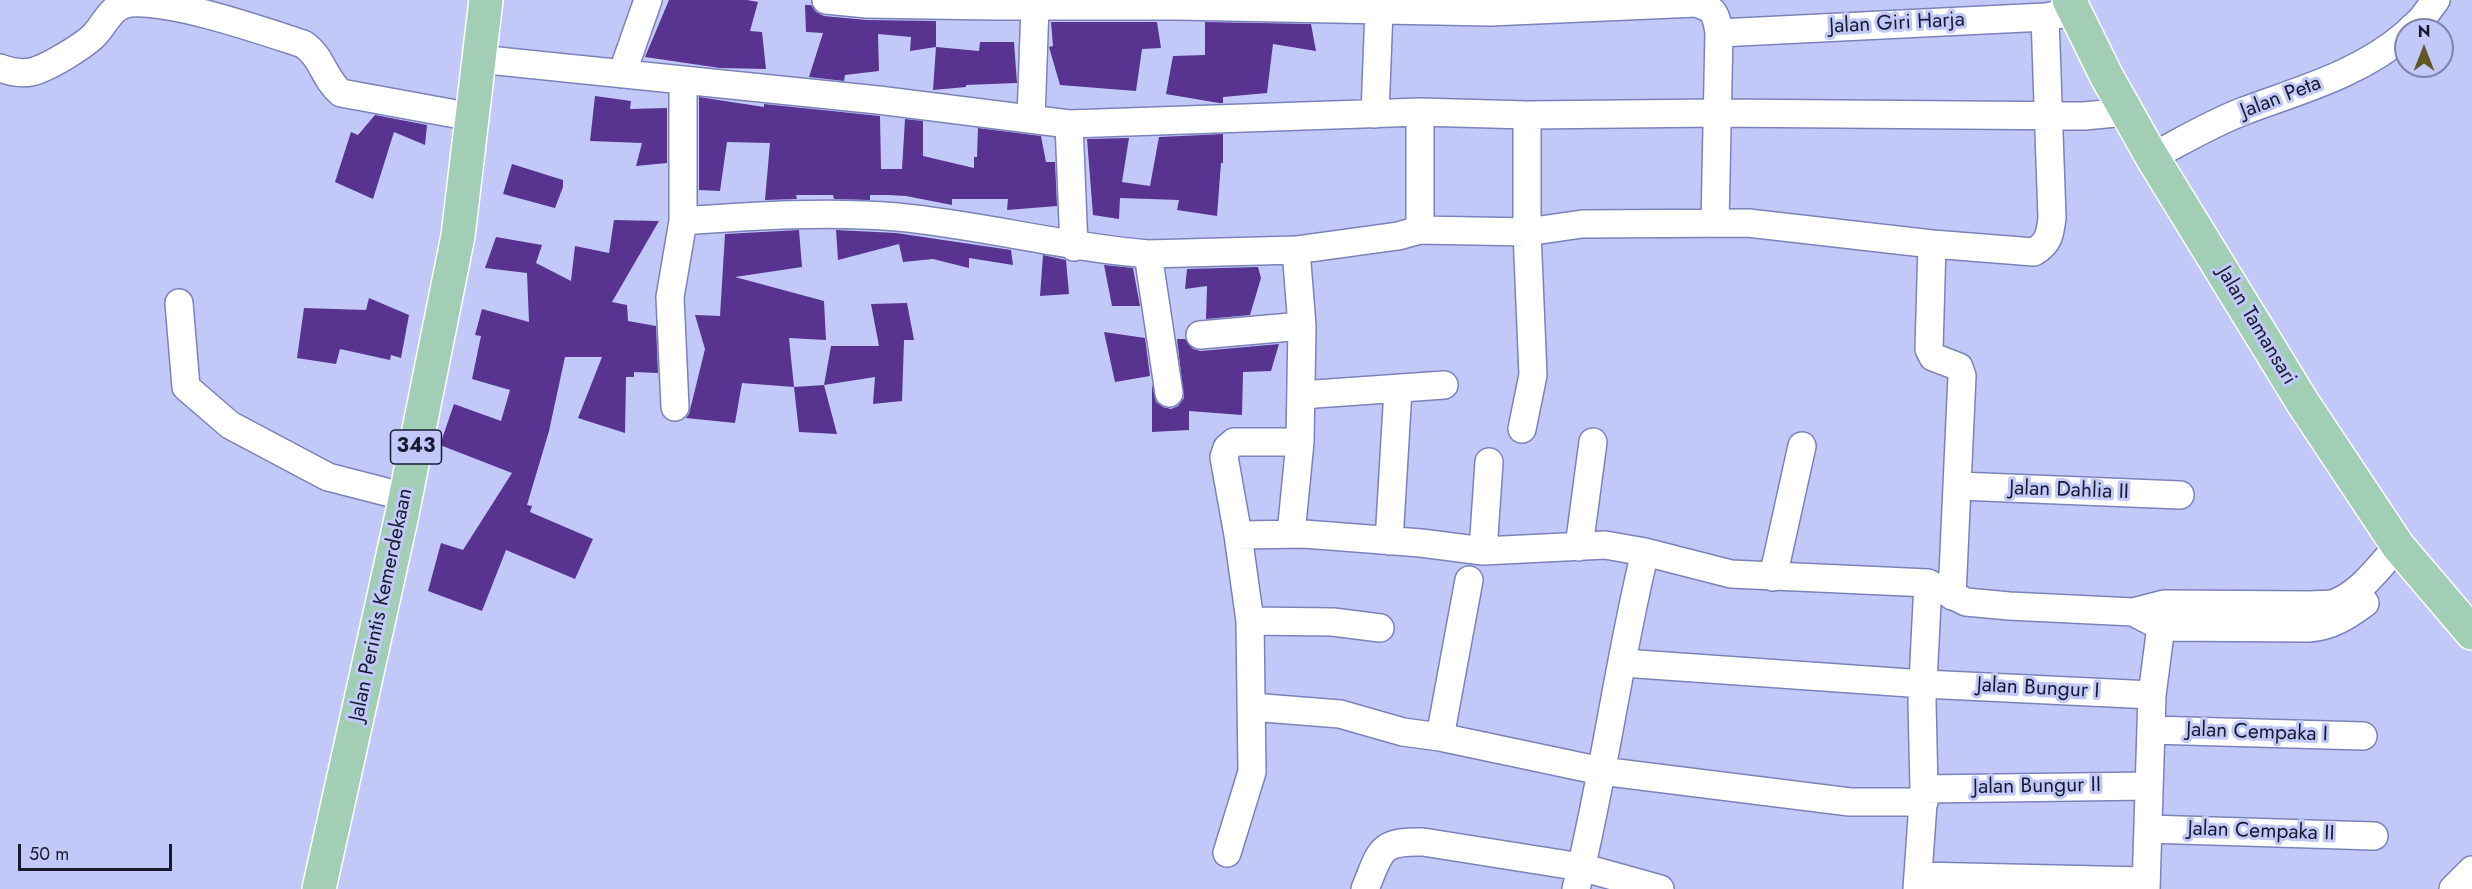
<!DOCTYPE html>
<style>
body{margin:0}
#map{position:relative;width:2472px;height:889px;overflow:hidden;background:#c2c9f9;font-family:Jost,sans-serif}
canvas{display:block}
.north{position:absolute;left:2394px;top:18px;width:60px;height:60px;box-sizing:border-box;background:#c2c9f9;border:2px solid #7e83a9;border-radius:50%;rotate:0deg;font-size:16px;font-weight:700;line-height:24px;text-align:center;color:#181b30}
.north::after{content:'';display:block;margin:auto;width:21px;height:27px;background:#615723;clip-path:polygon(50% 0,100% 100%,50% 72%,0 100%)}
.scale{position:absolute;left:18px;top:844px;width:154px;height:27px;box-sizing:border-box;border:3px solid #181b30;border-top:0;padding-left:8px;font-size:18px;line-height:21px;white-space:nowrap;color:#181b30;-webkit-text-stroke:4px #c2c9f9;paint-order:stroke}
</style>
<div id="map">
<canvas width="2472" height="889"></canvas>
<div class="north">N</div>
<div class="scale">50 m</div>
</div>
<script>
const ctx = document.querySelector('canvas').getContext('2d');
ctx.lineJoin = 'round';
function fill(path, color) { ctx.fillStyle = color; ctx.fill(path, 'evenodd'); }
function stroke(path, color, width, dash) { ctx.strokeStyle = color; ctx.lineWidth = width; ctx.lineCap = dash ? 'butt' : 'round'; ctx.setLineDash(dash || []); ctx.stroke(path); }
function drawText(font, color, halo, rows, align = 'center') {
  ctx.font = font + ' Jost,sans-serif'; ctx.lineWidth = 6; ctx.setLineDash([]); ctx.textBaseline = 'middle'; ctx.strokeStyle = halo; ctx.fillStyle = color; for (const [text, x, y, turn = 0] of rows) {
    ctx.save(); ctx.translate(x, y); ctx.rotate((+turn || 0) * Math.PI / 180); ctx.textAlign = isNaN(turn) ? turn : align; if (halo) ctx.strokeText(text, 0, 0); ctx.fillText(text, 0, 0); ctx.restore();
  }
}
fill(new Path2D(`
 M 669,0 L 747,0 L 758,2 L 750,31 L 762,32 L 766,69 L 720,68 L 645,57 Z
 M 805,5 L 811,5 L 816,12 L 824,16 L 867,20 L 936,21 L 936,47 L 910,51 L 911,37 L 878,34 L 879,71 L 845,75 L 844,81 L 809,77 L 823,33 L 806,32 Z
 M 1051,22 L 1157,22 L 1161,48 L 1142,49 L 1136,91 L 1060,85 L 1049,47 L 1053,46 Z
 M 1205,22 L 1311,24 L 1316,51 L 1273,44 L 1267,93 L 1223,97 L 1223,103 L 1219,103 L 1166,94 L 1173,56 L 1205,55 Z
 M 980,42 L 1014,42 L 1017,83 L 966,85 L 966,87 L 933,90 L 936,47 L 979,51 Z
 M 595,96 L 631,101 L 630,109 L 667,108 L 667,163 L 636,166 L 642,143 L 590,141 Z
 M 699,97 L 764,107 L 764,104 L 880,116 L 881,169 L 902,169 L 905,119 L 923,121 L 923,156 L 974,168 L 974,157 L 977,157 L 978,128 L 1041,136 L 1046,162 L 1055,162 L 1057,206 L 1007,210 L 1008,199 L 952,199 L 952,205 L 906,196 L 888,195 L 870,195 L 870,200 L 834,199 L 833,195 L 796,195 L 797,199 L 765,200 L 770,143 L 727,142 L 720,191 L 699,190 Z
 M 375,115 L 427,125 L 425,145 L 394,132 L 373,199 L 335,182 L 351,132 L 358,135 Z
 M 1223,134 L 1223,163 L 1221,163 L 1217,216 L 1177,210 L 1179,200 L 1120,198 L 1119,219 L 1093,215 L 1087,139 L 1129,138 L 1122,182 L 1150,186 L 1159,137 Z
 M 512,164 L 563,180 L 563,187 L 555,208 L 503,194 Z
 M 614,220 L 659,221 L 612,302 L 627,305 L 628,321 L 656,326 L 658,373 L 634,372 L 634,377 L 626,377 L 625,433 L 578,418 L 602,357 L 565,357 L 549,431 L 527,505 L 532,506 L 530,512 L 593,539 L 575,579 L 506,550 L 482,611 L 428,591 L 441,543 L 463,550 L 512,473 L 440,445 L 454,404 L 501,421 L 510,390 L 472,379 L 481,336 L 475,335 L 482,309 L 529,322 L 527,273 L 485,268 L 496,237 L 542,245 L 536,263 L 571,281 L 575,246 L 609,253 Z
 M 799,230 L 802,267 L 735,277 L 824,301 L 826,340 L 789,338 L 794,387 L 742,383 L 735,423 L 686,418 L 689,414 L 705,349 L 695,315 L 720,316 L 725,234 Z
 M 836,230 L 896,233 L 1011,250 L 1013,265 L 969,258 L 969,268 L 933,259 L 903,262 L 899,244 L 838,260 Z
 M 1043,255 L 1066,260 L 1069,294 L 1040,296 Z
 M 1104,265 L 1133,268 L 1140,306 L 1112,306 Z
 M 1258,267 L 1261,278 L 1250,315 L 1206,319 L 1207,286 L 1185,289 L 1187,269 Z
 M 369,298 L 409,315 L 401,358 L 391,355 L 390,360 L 340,349 L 336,364 L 297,358 L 304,308 L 366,310 Z
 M 907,303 L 914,340 L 904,340 L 902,401 L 873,404 L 875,377 L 824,385 L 831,346 L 879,346 L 871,304 Z
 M 1104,332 L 1145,338 L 1150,376 L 1115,382 Z
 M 1177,339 L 1185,339 L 1193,349 L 1201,351 L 1279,344 L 1271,371 L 1243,372 L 1242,415 L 1189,411 L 1189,430 L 1152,432 L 1152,384 L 1156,402 L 1163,407 L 1171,409 L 1178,406 L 1184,398 Z
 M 824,385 L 837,434 L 799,432 L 794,387 Z`), '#583390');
const minor = new Path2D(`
 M 826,0 L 867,4 L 993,6 L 1177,6 L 1490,12 L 1696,3 C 1715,9 1716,14 1719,33 L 1715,223
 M 2410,30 L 2421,20 L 2436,0
 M 1719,33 L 2045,17 L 2062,14
 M 478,59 L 878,100 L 1069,124 L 1420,112 L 1527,115 L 1717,113 L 2084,116 L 2126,112
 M 0,68 C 11,72 20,74 31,72 C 46,69 88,44 97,32 C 107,20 113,5 130,3 C 174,0 260,30 303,44 C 322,56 324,79 341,93 L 472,117
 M 622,74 L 648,0
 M 1375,114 L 1379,10
 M 1031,119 L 1035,6
 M 1069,124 L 1074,247
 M 2152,157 C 2182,141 2212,123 2244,111 C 2300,90 2360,74 2406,34
 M 683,221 C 755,216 825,211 897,217 C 982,225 1063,247 1148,254
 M 1420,230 L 1527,232 L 1582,224 L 1748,223 L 1932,244 L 2034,252 C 2049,243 2050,234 2052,218 L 2045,17
 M 1932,244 L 1929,349 L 1933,357 L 1959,367 L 1962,376 L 1952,596
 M 179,303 L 186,387 L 230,425 L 328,477 L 406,497
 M 1200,335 L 1302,326
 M 1169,393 L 1148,254 L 1296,250
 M 1301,395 L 1444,385
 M 675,407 L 670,297 L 683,221 L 683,81
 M 1522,429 L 1533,375 L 1527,232 L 1527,115
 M 1959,486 L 2180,495
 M 1291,534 L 1300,442
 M 1238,535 L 1224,457 L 1227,448 L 1234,442 L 1300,442 L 1302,326 L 1296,250 L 1398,236 L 1420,230 L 1420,112
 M 1389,541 L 1398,390
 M 1579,547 L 1593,442
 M 1483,551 L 1489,462
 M 1773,577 L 1802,446
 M 2133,612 L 2162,627 L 2308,628 C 2331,627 2347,616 2365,603
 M 1250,621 L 1333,622 L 1380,628
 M 1623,663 L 1924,684 L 2152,695
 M 1251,707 L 1340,714 L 1403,732 L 1440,737 L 1601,771 L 1850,802 L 1924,802
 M 2151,730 L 2363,736
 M 1440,737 L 1469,580
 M 1924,789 L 2149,786
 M 2148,829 L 2374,836
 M 1227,853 L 1252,772 L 1250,621 L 1238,535 L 1304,534 L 1421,543 L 1483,551 L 1605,545 L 1645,552 L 1731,574 L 1928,583 L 1966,602 L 2009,606 L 2133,612 L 2164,604 L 2311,605 C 2318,604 2327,605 2335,603 C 2361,593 2380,566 2398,546
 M 1919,876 L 2146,881
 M 1365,889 C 1381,851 1378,841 1423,842 L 1581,867 L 1660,889
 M 1576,889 C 1604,778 1618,663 1645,552
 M 1917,889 L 1924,789 L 1922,702 L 1928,583
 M 2146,889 L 2152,695 L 2163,611
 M 2453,889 L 2472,870`);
const major = new Path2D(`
 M 2069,0 L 2107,77 L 2152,157 L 2303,403 L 2398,546 L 2472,633
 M 319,889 L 401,519 L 458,236 L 486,0`);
stroke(minor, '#7b82ba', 30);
stroke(major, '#fff', 36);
stroke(minor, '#fff', 27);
stroke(major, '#a1ceb5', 33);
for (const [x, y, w] of [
 [416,447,51]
]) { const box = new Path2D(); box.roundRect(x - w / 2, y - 17, w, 34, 4.5); ctx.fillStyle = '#c2c9f9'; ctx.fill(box); stroke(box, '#181b30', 1.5); }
drawText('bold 20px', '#181b30', null, [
 ["343",416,447]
]);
drawText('21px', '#181b30', '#c2c9f9', [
 ["Jalan Giri Harja",1897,24,-3],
 ["Jalan Peta",2281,98,-21],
 ["Jalan Tamansari",2256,326,59],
 ["Jalan Dahlia II",2069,491,2],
 ["Jalan Perintis Kemerdekaan",382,605,-78],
 ["Jalan Bungur I",2038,689,3],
 ["Jalan Cempaka I",2257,733,2],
 ["Jalan Bungur II",2037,787,-1],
 ["Jalan Cempaka II",2261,832,2]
]);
</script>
